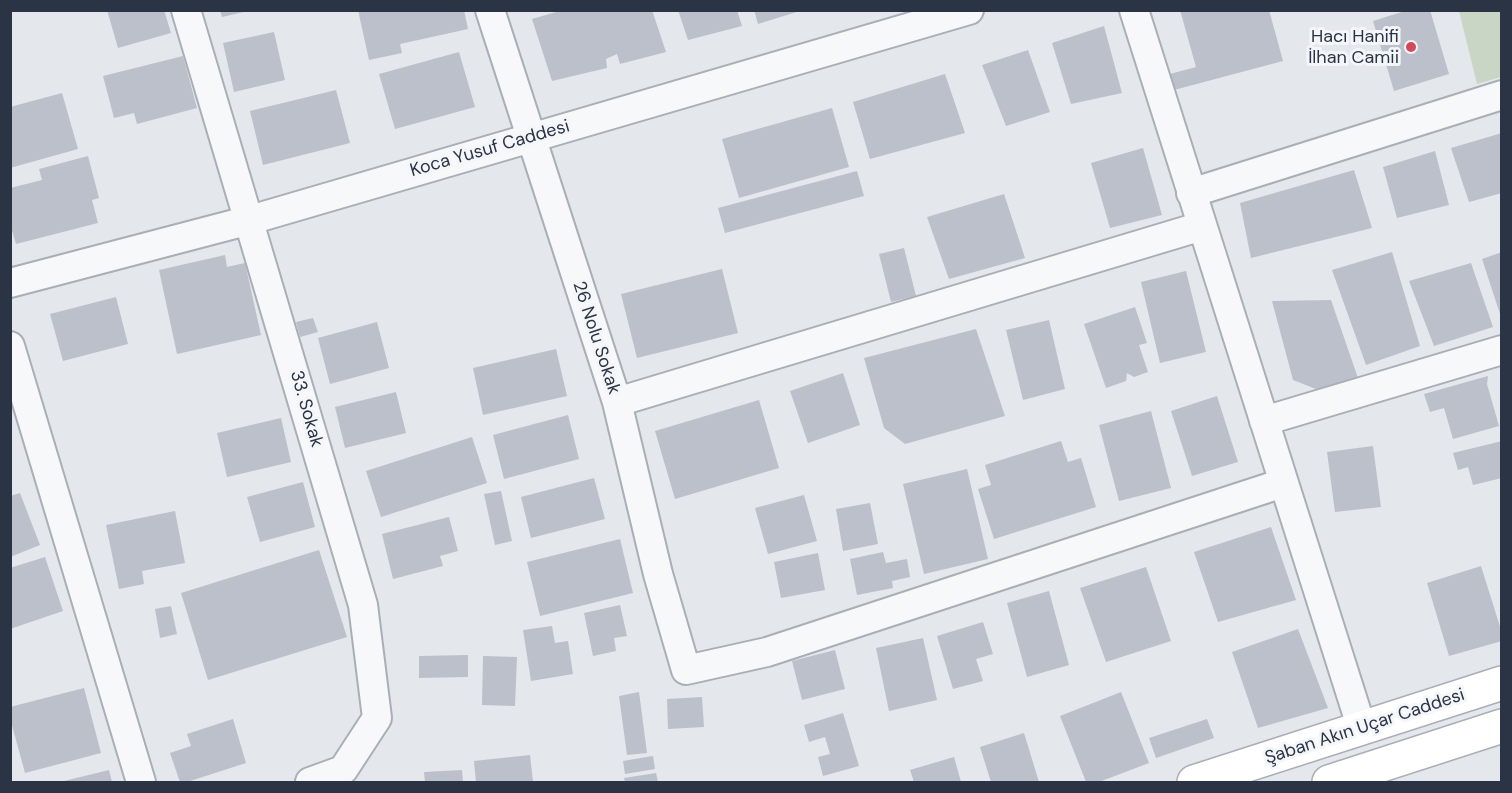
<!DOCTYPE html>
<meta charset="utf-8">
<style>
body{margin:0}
#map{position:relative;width:1512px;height:793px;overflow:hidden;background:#e4e7ec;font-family:"DM Sans",sans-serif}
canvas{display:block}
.frame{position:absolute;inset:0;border:12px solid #2b3445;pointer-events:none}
</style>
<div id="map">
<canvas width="1512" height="793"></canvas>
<div class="frame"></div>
</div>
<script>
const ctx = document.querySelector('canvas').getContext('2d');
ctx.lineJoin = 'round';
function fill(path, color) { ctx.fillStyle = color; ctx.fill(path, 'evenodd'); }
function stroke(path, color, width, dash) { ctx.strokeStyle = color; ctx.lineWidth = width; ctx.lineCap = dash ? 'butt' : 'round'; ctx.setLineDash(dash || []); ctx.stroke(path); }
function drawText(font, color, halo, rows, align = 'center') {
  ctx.font = font + ' "DM Sans",sans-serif'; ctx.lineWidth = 6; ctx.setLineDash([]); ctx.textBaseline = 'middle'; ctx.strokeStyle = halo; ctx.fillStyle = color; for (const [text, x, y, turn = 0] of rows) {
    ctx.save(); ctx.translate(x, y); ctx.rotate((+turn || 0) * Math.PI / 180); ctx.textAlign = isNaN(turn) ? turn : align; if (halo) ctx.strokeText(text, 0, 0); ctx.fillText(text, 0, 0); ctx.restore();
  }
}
fill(new Path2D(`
 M 1459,11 L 1501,11 L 1501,77 L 1477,84 Z`), '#c9d6c5');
fill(new Path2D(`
 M 107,10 L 164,10 L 171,33 L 118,48 Z
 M 220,10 L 248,10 L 248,11 L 222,17 Z
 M 358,10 L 464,10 L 468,29 L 400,44 L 402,53 L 369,60 Z
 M 563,10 L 652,10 L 666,52 L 620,64 L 617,54 L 606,59 L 607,68 L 552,81 L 532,19 Z
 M 678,10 L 737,10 L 742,26 L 688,40 Z
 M 754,10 L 800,10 L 800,11 L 758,24 Z
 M 1180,10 L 1269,10 L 1283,61 L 1174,90 L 1170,74 L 1196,67 Z
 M 1408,10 L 1430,10 L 1449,74 L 1394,91 L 1373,21 Z
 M 1104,26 L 1122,93 L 1071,104 L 1052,43 Z
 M 274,32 L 285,80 L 234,92 L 223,43 Z
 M 1028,50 L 1050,112 L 1006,126 L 982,65 Z
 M 459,52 L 475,107 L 395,129 L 379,74 Z
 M 183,56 L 197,108 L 137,124 L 134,113 L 114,118 L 103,76 Z
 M 945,74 L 965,133 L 870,159 L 853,102 Z
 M 336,90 L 350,143 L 263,165 L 250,111 Z
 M 62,93 L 78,149 L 10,168 L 10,107 Z
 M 832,108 L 849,167 L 739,198 L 722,139 Z
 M 1502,133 L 1502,193 L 1469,202 L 1451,148 Z
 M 1143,148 L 1162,215 L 1110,228 L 1091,163 Z
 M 1435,151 L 1449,205 L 1397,218 L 1383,167 Z
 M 88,156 L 99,198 L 92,200 L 98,223 L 16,244 L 10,224 L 10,188 L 42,180 L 39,169 Z
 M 1354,170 L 1372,228 L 1251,258 L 1240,203 Z
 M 857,171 L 864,196 L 725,233 L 718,208 Z
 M 1004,194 L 1025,258 L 949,279 L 927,217 Z
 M 904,248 L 916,296 L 891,302 L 879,254 Z
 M 1392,252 L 1420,346 L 1366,365 L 1332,270 Z
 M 1502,252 L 1502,317 L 1501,317 L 1482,259 Z
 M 225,255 L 227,267 L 245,263 L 261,335 L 177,354 L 159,270 Z
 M 1471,263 L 1493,327 L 1434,346 L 1409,281 Z
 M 722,269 L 738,333 L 637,358 L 621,294 Z
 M 1186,271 L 1206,352 L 1160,363 L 1141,282 Z
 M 116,297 L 128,344 L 63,361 L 50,314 Z
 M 1331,300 L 1358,378 L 1316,389 L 1293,380 L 1272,301 Z
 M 1135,307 L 1147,343 L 1139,345 L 1148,372 L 1134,377 L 1127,373 L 1126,381 L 1106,388 L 1084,324 Z
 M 313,318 L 318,332 L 300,337 L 296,322 Z
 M 1049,320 L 1065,389 L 1023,400 L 1006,330 Z
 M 377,322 L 389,368 L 330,384 L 318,338 Z
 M 976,329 L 1005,416 L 905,444 L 884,428 L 864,358 Z
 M 556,349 L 567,396 L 483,415 L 473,368 Z
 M 843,373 L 860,425 L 808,443 L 790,391 Z
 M 1488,376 L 1487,384 L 1499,426 L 1453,439 L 1444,408 L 1430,412 L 1424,394 Z
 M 396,392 L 406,433 L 345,448 L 335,407 Z
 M 1217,396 L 1238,462 L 1192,476 L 1171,411 Z
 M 759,400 L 779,468 L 675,499 L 655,431 Z
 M 1151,411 L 1171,488 L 1119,501 L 1099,425 Z
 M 568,415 L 579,459 L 504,479 L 493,435 Z
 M 281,418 L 291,462 L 227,477 L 217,433 Z
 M 472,437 L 487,483 L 381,517 L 366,471 Z
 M 1061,441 L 1068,462 L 1081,458 L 1096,507 L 994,539 L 978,489 L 991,485 L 985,465 Z
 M 1502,441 L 1502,478 L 1473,485 L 1468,467 L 1458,470 L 1453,453 Z
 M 1373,446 L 1381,507 L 1335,512 L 1327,452 Z
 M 967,469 L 988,559 L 924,574 L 903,484 Z
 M 594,478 L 605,519 L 531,538 L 521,497 Z
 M 303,482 L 315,527 L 260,542 L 247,497 Z
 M 501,491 L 512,541 L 495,545 L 484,494 Z
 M 20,493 L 40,545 L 10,557 L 10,496 Z
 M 804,495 L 817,541 L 768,554 L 755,508 Z
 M 870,503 L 878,544 L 843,551 L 836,509 Z
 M 175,511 L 185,563 L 142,571 L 144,584 L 119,589 L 106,525 Z
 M 449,517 L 458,551 L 440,556 L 443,566 L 393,579 L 382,534 Z
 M 1271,527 L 1296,600 L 1218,622 L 1194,552 Z
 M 620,539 L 633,593 L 540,616 L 527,562 Z
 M 319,550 L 347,637 L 208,680 L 181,593 Z
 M 883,552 L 886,563 L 907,559 L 910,577 L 892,581 L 893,588 L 857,595 L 850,559 Z
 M 818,553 L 825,590 L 781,598 L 774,562 Z
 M 45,557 L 63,611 L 10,629 L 10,568 Z
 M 1481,566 L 1502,633 L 1502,641 L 1449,656 L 1427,583 Z
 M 1146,567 L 1171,641 L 1106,662 L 1080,588 Z
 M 1049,591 L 1069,665 L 1027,677 L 1007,603 Z
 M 620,605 L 627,636 L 614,638 L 616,651 L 593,656 L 584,613 Z
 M 171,606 L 177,634 L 160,638 L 155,609 Z
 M 983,622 L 993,654 L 976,659 L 983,681 L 953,689 L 937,636 Z
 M 552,626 L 555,643 L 568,641 L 573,674 L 531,681 L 523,630 Z
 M 1298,629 L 1328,708 L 1258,728 L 1232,652 Z
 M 923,638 L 937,700 L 889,711 L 876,648 Z
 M 835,650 L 845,689 L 802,700 L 792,661 Z
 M 468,655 L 468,677 L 419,678 L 419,656 Z
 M 483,656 L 517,657 L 515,706 L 482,705 Z
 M 84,688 L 101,753 L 25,773 L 10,718 L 10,707 Z
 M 639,692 L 647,753 L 627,755 L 619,696 Z
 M 1121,692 L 1149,763 L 1099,782 L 1086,782 L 1060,716 Z
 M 702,697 L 704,727 L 668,729 L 667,699 Z
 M 843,713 L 859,766 L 823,776 L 818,757 L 830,754 L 825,737 L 809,742 L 804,725 Z
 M 233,719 L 246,763 L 187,782 L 180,782 L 170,753 L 191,746 L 187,734 Z
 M 1207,719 L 1214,738 L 1156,758 L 1149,738 Z
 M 1024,733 L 1039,782 L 991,782 L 980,747 Z
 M 530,755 L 533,782 L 476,782 L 474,761 Z
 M 653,756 L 655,769 L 625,774 L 623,761 Z
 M 954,757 L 961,782 L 914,782 L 910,770 Z
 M 109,770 L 112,782 L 60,782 Z
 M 462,770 L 463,782 L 425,782 L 424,772 Z
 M 656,773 L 658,782 L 625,782 L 624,778 Z`), '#bbc0ca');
const street = new Path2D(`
 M 186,10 L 363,605 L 377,718 L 343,770 L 310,782
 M 490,10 L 617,402 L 658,574 L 686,670 L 767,652 L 1283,483
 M 1134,10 L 1362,729
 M 1191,193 L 1502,95
 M 10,283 L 250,220 L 969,10
 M 10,346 L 141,782
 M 617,402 L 1202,226
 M 1264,421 L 1502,350`);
const secondary = new Path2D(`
 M 1194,782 L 1502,683
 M 1329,782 L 1502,726`);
stroke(street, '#a9aeb7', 32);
stroke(secondary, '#a9aeb7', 36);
stroke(street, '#f7f8fa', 28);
stroke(secondary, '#fff', 33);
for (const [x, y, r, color] of [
 [1411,47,6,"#d1495b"]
]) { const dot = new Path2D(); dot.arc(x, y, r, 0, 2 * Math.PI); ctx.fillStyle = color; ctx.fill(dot); stroke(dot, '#f4f6f9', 2); }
drawText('18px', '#2b3445', '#f4f6f9', [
 ["Hacı Hanifi",1399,37],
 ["İlhan Camii",1399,58]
], 'right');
drawText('18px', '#2b3445', '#f4f6f9', [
 ["Koca Yusuf Caddesi",490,149,-16],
 ["26 Nolu Sokak",596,338,72],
 ["33. Sokak",306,409,74],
 ["Şaban Akın Uçar Caddesi",1365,727,-18]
]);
</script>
